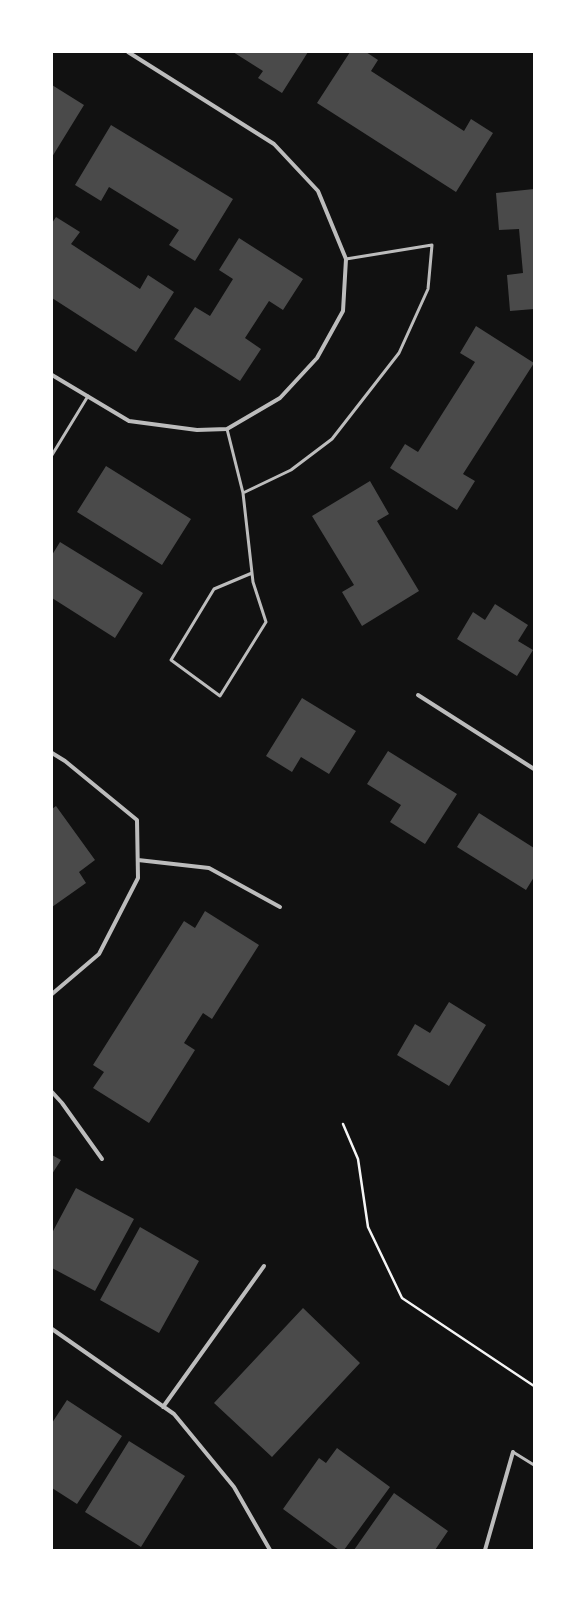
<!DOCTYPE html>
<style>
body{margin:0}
#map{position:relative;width:586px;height:1602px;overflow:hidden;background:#111;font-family:Montserrat,sans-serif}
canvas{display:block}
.frame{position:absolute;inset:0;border:53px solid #fff;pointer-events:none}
</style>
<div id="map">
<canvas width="586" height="1602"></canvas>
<div class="frame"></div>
</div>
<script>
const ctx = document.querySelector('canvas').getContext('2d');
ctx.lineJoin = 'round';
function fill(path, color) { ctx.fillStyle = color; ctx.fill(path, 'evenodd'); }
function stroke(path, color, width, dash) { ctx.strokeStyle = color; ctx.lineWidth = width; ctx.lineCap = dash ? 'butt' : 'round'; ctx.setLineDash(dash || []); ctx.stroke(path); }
fill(new Path2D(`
 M 233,52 L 308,52 L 282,93 L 258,78 L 263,71 Z
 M 350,52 L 366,52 L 378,60 L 371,71 L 464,131 L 471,119 L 493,133 L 456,192 L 317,103 Z
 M 52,85 L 84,105 L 52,157 Z
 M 111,125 L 233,199 L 195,261 L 169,245 L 179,230 L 109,187 L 101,201 L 75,185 Z
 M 534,189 L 534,309 L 510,311 L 507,275 L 523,273 L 519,229 L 499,230 L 496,193 Z
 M 56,217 L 80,232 L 71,244 L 140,289 L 148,275 L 174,292 L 136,352 L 52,298 L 52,223 Z
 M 239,238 L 303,279 L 283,310 L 269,301 L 245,338 L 261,349 L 240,381 L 174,339 L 195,307 L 210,316 L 233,279 L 219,270 Z
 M 476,326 L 534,363 L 463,474 L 475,481 L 457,510 L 390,468 L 405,444 L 418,452 L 475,362 L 460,353 Z
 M 106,466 L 191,519 L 162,565 L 77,512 Z
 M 370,481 L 389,514 L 377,521 L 419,591 L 362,626 L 342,592 L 354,585 L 312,516 Z
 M 60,542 L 143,593 L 115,638 L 52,598 L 52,555 Z
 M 495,604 L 528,625 L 518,641 L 533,650 L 517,676 L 457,639 L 473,612 L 485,620 Z
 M 302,698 L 356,731 L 329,774 L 301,757 L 292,772 L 266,756 Z
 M 388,751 L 457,794 L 425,844 L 390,822 L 401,805 L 367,784 Z
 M 56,806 L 95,860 L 79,872 L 86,883 L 52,907 L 52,809 Z
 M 479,813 L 534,848 L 534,877 L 526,890 L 457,847 Z
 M 205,911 L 259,945 L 212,1019 L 203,1013 L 184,1043 L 195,1050 L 149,1123 L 93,1088 L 104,1072 L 93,1065 L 184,921 L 195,928 Z
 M 449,1002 L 486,1025 L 449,1086 L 397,1055 L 415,1024 L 430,1033 Z
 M 52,1155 L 61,1160 L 52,1174 Z
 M 76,1188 L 134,1219 L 95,1291 L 52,1268 L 52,1233 Z
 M 140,1227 L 199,1261 L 159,1333 L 100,1300 Z
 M 303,1308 L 360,1363 L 272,1457 L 214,1403 Z
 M 67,1400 L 122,1436 L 77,1504 L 52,1488 L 52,1423 Z
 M 129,1441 L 185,1476 L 141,1547 L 85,1512 Z
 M 337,1448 L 390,1487 L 344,1550 L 339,1550 L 283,1509 L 319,1458 L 326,1463 Z
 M 394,1493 L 448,1531 L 435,1550 L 354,1550 Z`), '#4a4a4a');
stroke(new Path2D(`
 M 343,1124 L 358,1159 L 368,1227 L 402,1298 L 534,1386`), '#f5f5f5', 2.5);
stroke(new Path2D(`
 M 227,429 L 243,493 L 253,582 L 266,622 L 220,696 L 171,660 L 214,589 L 252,573
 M 52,455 L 88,396
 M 243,493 L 291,470 L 332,439 L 399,353 L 428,289 L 432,245 L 346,259
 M 513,1452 L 534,1465`), '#bcbcbc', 3);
stroke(new Path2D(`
 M 52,375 L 129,421 L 197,430 L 227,429 L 280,398 L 317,358 L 343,311 L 346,259 L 318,191 L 274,144 L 128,52
 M 418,695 L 534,769
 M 52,753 L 65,761 L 137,820 L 138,878 L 99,954 L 52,994
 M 138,860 L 209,868 L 280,907
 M 52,1092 L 62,1103 L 102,1159
 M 52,1329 L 174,1414 L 234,1487 L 270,1550
 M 163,1407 L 264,1266
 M 485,1550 L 513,1452`), '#bcbcbc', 4);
</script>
